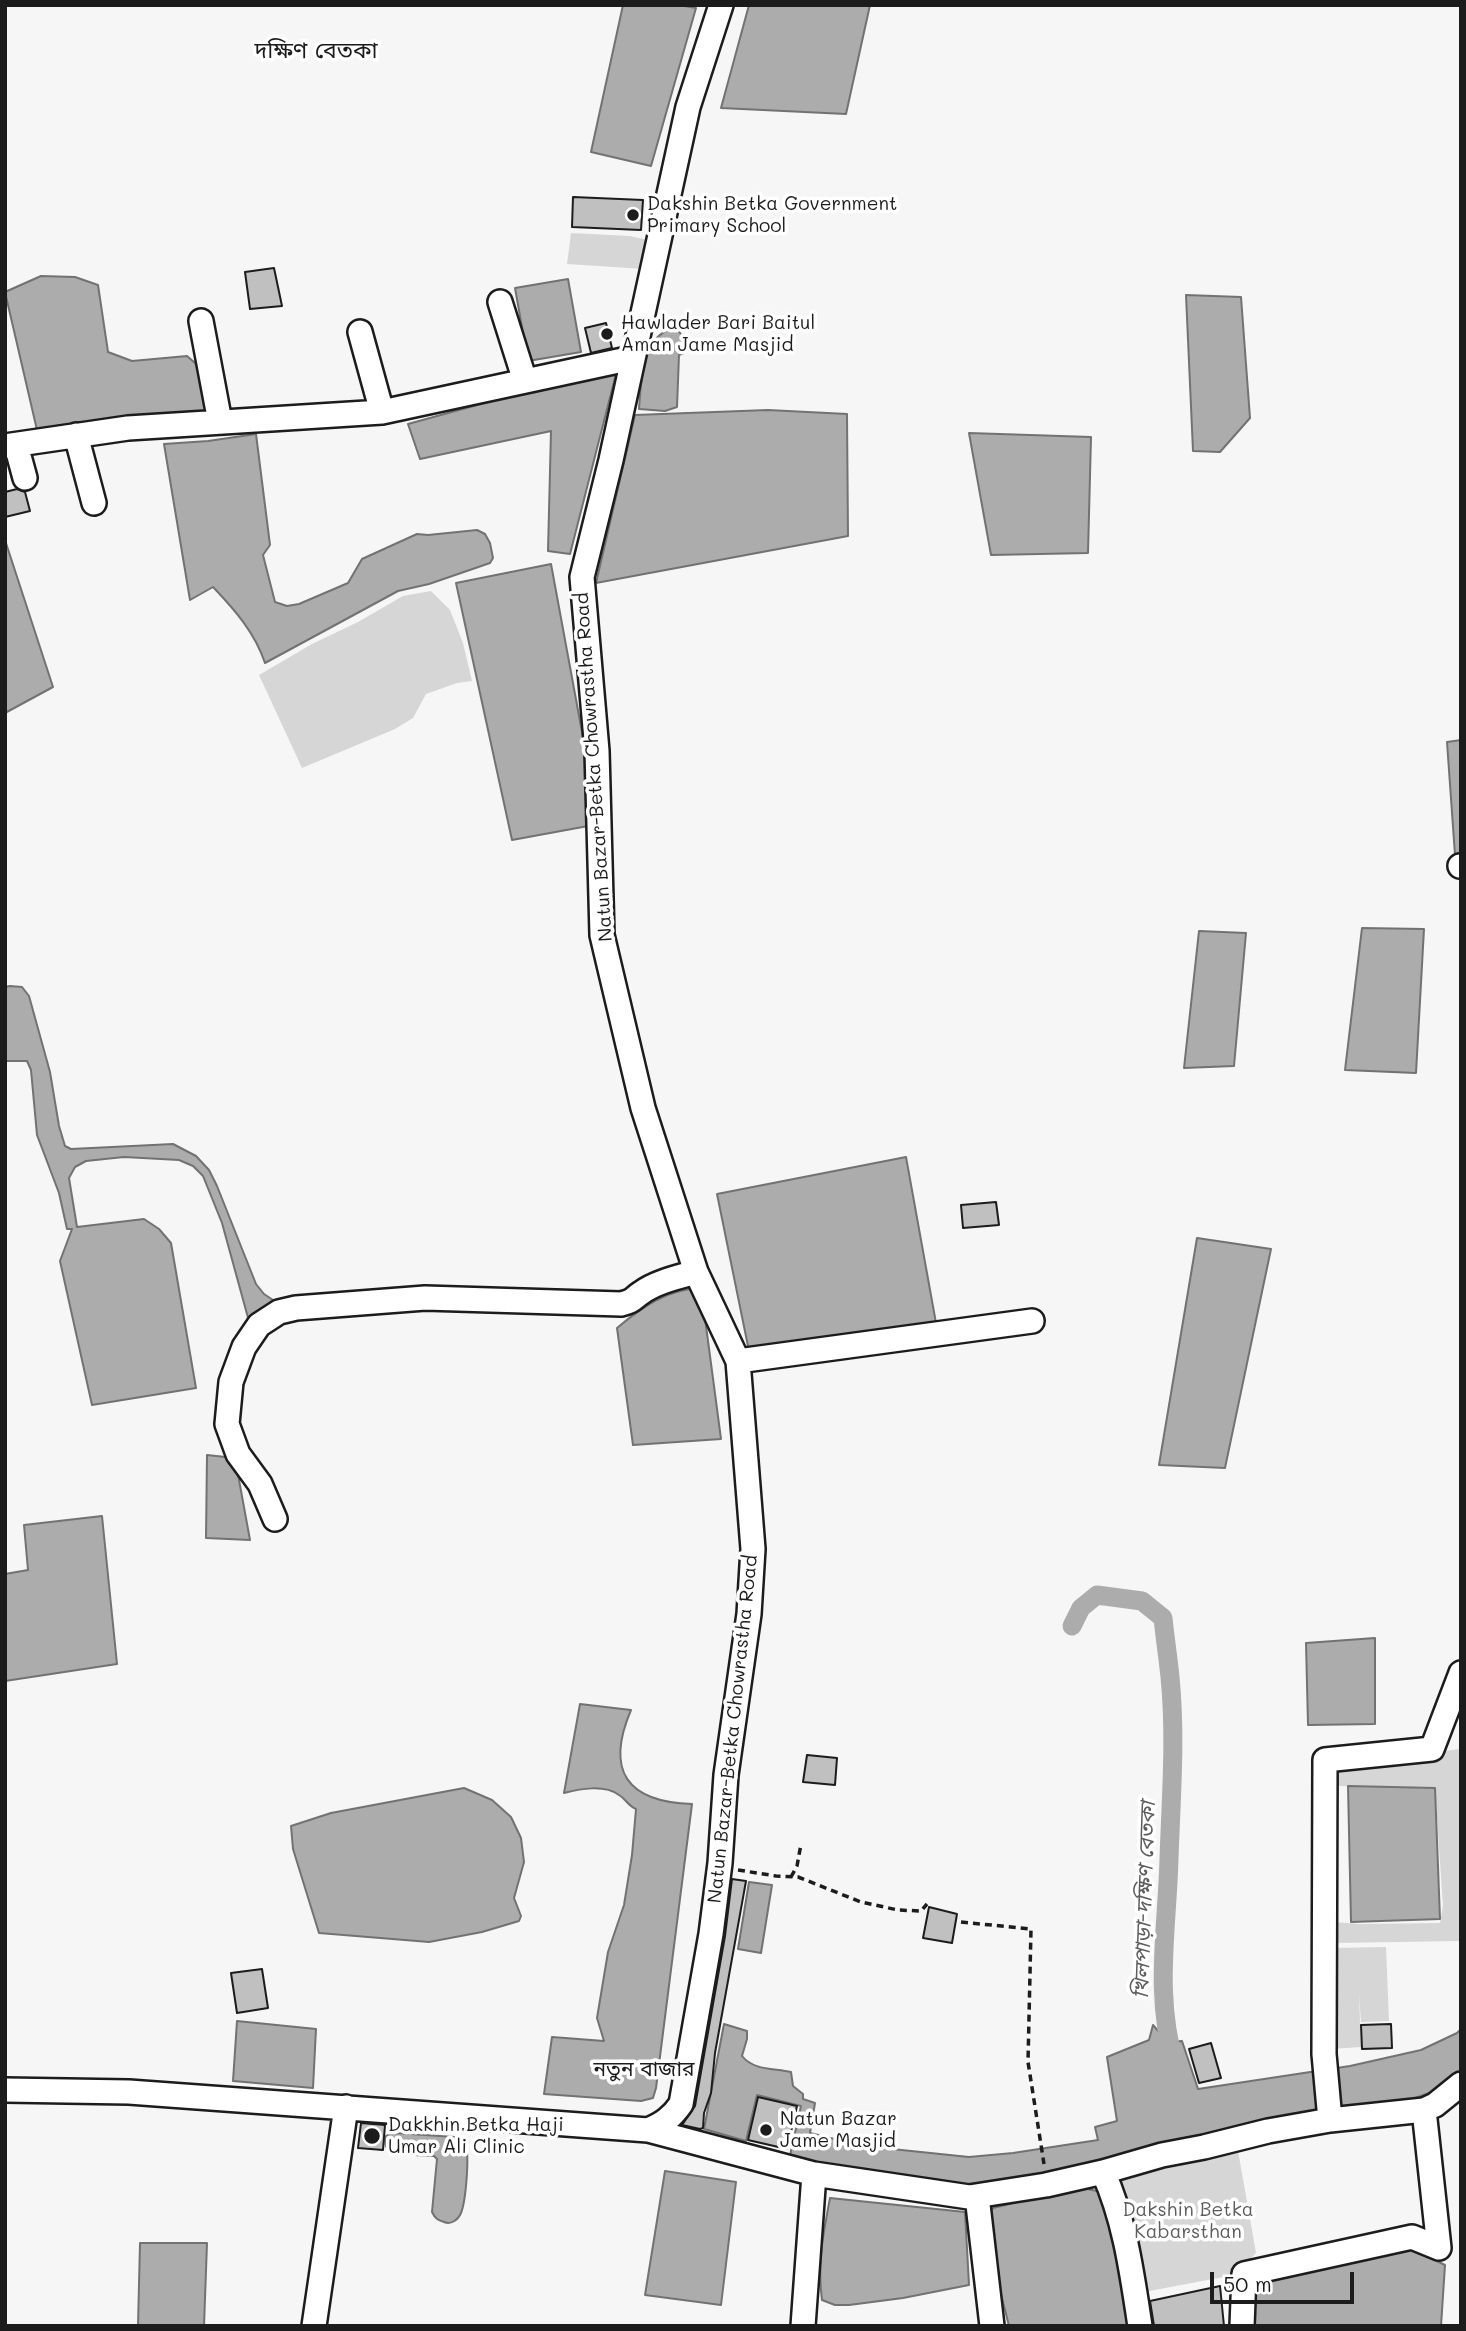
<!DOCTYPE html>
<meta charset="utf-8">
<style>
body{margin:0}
#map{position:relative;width:1466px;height:2331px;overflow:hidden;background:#f6f6f6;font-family:Mali,sans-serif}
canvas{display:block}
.frame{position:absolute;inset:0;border:7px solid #1c1c1c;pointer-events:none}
.scale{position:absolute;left:1210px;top:2272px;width:144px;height:32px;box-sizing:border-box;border:4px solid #1c1c1c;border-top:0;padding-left:9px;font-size:21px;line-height:24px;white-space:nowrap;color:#1c1c1c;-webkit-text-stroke:5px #fff;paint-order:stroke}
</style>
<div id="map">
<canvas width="1466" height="2331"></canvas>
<div class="frame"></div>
<div class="scale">50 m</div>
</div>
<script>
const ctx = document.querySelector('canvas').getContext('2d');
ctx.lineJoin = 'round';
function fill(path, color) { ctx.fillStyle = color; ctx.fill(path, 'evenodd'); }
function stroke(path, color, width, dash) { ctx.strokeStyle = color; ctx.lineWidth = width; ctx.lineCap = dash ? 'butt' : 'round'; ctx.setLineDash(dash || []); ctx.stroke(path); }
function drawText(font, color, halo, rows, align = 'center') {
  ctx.font = font + ' Mali,"Noto Sans Bengali",sans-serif'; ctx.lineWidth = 7; ctx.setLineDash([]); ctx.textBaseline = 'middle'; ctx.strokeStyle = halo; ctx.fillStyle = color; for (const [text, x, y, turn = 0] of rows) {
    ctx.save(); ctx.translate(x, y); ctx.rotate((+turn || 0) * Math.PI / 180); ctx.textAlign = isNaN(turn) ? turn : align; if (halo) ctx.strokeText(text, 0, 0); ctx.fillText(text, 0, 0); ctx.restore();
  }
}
fill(new Path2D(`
 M 571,233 L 630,236 L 648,240 L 644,269 L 567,264 Z
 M 431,591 L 450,610 L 463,643 L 472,681 L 457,683 L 426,694 L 413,718 L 395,729 L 302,768 L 259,675 L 312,644 L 358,622 L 403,596 Z
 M 1461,1749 L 1461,1941 L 1334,1943 L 1334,1922 L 1360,1924 L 1440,1923 L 1443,1906 L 1435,1788 L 1337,1786 L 1336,1764 Z
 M 1386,1947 L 1389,2021 L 1361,2022 L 1359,1994 L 1361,2047 L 1331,2049 L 1330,1948 Z
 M 1237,2145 L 1256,2253 L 1234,2275 L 1139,2293 L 1116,2172 Z`), '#d6d6d6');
const water = new Path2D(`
 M 623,5 L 679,5 L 696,8 L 651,166 L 591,152 Z
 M 749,5 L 870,5 L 846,114 L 721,108 Z
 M 41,276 L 75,277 L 98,285 L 108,352 L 132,361 L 187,356 L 209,375 L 211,412 L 37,430 L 5,292 Z
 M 568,279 L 581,352 L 528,361 L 515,288 Z
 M 1186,295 L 1241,297 L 1250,418 L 1220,452 L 1193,451 Z
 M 671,329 L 678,330 L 685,340 L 684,353 L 679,355 L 677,407 L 665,411 L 639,409 C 641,384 641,338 671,329 Z
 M 616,374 L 570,554 L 548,551 L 551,431 L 420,459 L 408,424 L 510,396 Z
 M 768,410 L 847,414 L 848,536 L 596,583 L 635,415 Z
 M 969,433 L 1091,437 L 1088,553 L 991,555 Z
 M 256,434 L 270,545 L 263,555 L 275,602 L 287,606 L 299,604 L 348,583 L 362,559 L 417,534 L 428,535 L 477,530 L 485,534 L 490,543 L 493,558 L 490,563 L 429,584 L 398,591 L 265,663 C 255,633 235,610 213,587 L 190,600 L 164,444 L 208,441 Z
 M 5,540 L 53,687 L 5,713 Z
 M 551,564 L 599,824 L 512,840 L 456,583 Z
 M 1461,740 L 1461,852 L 1455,855 L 1447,742 Z
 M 1362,928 L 1424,929 L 1416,1073 L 1345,1070 Z
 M 1199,931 L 1246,933 L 1234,1066 L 1184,1068 Z
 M 10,986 L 22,987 L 29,996 L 50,1072 L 59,1126 L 65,1146 L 71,1149 L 173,1144 L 196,1156 L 209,1170 L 217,1186 L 256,1284 L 264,1294 L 276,1302 L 250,1325 L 222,1223 L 203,1176 L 193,1166 L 179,1160 L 124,1157 L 86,1161 L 75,1167 L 69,1178 L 77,1227 L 144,1219 L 159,1229 L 171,1243 L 196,1388 L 92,1405 L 60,1261 L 72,1229 L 67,1229 L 59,1193 L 37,1135 L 31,1070 L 27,1061 L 5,1061 L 5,987 Z
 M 906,1157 L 936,1323 L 749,1351 L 717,1194 Z
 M 1197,1238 L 1271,1249 L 1225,1468 L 1159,1465 Z
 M 701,1288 L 721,1439 L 633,1445 L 617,1328 C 642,1307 667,1289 701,1288 Z
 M 207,1455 L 235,1458 L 250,1540 L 206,1538 Z
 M 102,1516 L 117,1664 L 5,1681 L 5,1574 L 28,1570 L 24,1525 Z
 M 1375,1638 L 1375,1724 L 1308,1725 L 1306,1643 Z
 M 580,1704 L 631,1710 C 605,1771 627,1802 692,1804 L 656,2088 L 653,2098 L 641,2101 L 544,2094 L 552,2037 L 604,2041 L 597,2018 L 608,1952 L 624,1905 L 632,1855 L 636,1809 C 628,1806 626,1799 619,1795 C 604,1784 580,1789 564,1793 Z
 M 1348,1786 L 1435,1788 L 1440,1919 L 1351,1922 Z
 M 464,1788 L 492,1800 L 511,1817 L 521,1838 L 524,1862 L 514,1898 L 521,1916 L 519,1921 L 482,1932 L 429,1942 L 319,1933 L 293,1849 L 291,1826 L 331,1813 Z
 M 749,1882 L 772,1885 L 761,1953 L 738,1949 Z
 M 237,2021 L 316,2029 L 313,2088 L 233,2081 Z
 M 724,2024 L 747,2031 L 747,2039 L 742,2056 C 754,2071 775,2068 791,2072 L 793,2086 L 803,2094 L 803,2099 L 815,2103 L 810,2133 L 863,2146 L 969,2157 L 1013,2153 L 1098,2140 L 1095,2127 L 1117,2121 L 1107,2057 L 1149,2040 L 1153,2025 L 1168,2042 L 1182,2041 L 1198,2089 L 1350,2066 L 1421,2050 L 1457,2033 L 1461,2029 L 1461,2073 L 1440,2089 L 1393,2106 L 963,2190 L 789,2160 L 801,2106 L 757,2095 L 746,2141 L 704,2129 Z
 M 396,2133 L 454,2137 L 465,2141 C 470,2153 466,2200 461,2213 C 458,2220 451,2225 444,2222 C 437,2220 435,2218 432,2212 L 437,2159 L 434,2156 L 394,2154 C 386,2150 384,2145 386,2136 Z
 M 665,2171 L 736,2182 L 721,2305 L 645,2295 Z
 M 1078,2187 L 1097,2191 L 1108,2204 L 1135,2326 L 1009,2326 L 992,2258 L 987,2219 L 993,2208 Z
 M 830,2198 L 965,2212 L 969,2285 L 903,2298 L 849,2305 L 835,2305 L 822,2300 C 817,2263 823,2235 830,2198 Z
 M 140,2243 L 207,2243 L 204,2326 L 138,2326 Z
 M 1411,2249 L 1445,2265 L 1441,2326 L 1250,2326 L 1254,2284 Z`);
fill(water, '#acacac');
stroke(water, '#727272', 2);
stroke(new Path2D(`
 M 1072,1626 L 1081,1608 L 1097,1595 L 1142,1601 L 1163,1618 C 1165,1638 1168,1657 1170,1677 C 1176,1737 1171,1798 1169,1859 C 1167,1931 1154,1994 1175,2066`), '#acacac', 19);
const building = new Path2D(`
 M 573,197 L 643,200 L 641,230 L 572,227 Z
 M 274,268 L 282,306 L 250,309 L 245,272 Z
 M 606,323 L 612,348 L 591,353 L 585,328 Z
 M 17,489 L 25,492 L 30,511 L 5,517 L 5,492 Z
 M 996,1202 L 999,1225 L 963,1228 L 961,1205 Z
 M 807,1755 L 837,1758 L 835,1785 L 803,1782 Z
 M 732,1879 L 746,1881 L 715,2053 L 711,2093 L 704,2113 L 703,2128 L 700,2129 L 682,2125 L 695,2106 L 725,1936 Z
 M 929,1907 L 957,1914 L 952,1943 L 923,1938 Z
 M 262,1969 L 268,2008 L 237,2013 L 231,1973 Z
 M 1391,2024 L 1392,2048 L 1362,2049 L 1361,2025 Z
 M 1211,2043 L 1221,2078 L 1199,2083 L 1189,2049 Z
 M 758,2097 L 797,2106 L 787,2149 L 748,2140 Z
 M 361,2123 L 385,2125 L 383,2150 L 358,2148 Z
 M 1220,2286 L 1224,2326 L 1154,2326 L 1150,2301 Z`);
fill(building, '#c0c0c0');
stroke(building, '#1c1c1c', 2);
const minor = new Path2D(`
 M 500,302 L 525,381
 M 201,321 L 220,422
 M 360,332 L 382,412
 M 76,435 L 94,503
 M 16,445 L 25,478
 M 5,446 L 128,428 L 382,412 L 632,358
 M 1460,866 L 1461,866
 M 738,1361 L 1032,1321
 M 275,1519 L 260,1484 L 238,1454 L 227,1424 L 231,1382 L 244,1347 L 259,1325 L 279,1312 L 296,1308 L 425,1298 L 621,1304 C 634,1301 632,1299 641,1293 C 656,1282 678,1277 696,1272
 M 5,2090 L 129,2092 L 648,2130 L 814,2174 L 969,2197 L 1046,2185 L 1103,2172 L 1162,2155 L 1204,2147 L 1268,2131 L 1330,2120 L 1424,2110 L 1435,2105 L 1461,2084
 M 1330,2120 L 1324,2054 L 1325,1760 L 1432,1749 L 1461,1673
 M 648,2130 C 663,2124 672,2117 681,2104 L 711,1934 L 720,1863 L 726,1775 L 749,1614 L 753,1549 L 738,1361 L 696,1272 L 643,1108 L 602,935 L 597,751 L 582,577 L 611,460 L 688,107 L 721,5
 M 1103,2172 C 1125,2220 1132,2274 1140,2326
 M 977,2196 L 992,2326
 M 314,2326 L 346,2107
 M 803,2326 L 814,2174
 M 1242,2326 L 1244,2274 L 1412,2237 L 1439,2248 L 1424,2110`);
stroke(minor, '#1c1c1c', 28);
stroke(new Path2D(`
 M 738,1870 L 776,1876 L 798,1877 L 861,1902 L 898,1910 L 921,1911 L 927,1904
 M 791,1877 L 797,1866 L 801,1844
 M 961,1922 L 1031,1929 L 1028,2062 L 1044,2164`), '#1c1c1c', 3.5, [7, 5]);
stroke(minor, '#fff', 23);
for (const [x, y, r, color] of [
 [633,215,7,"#1c1c1c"],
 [607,334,7,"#1c1c1c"],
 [766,2130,7,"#1c1c1c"],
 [372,2136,9,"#1c1c1c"]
]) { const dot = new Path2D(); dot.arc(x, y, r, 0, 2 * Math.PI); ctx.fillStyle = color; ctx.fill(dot); stroke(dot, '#fff', 2.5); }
drawText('19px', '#1c1c1c', '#fff', [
 ["Dakshin Betka Government",647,204],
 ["Primary School",647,226],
 ["Hawlader Bari Baitul",621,323],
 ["Aman Jame Masjid",621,345],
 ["Natun Bazar",780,2119],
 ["Jame Masjid",780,2141],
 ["Dakkhin Betka Haji",388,2125],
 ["Umar Ali Clinic",388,2147]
], 'left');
drawText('19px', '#1c1c1c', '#fff', [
 ["Natun Bazar-Betka Chowrastha Road",594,767,-94],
 ["Natun Bazar-Betka Chowrastha Road",733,1729,-84]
]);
drawText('19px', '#5d5d5d', '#fff', [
 ["Dakshin Betka",1188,2210],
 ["Kabarsthan",1188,2232]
]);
drawText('italic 21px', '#5d5d5d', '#fff', [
 ["খিলপাড়া-দক্ষিণ বেতকা",1145,1900,-88]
]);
drawText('21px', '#1c1c1c', '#fff', [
 ["নতুন বাজার",644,2070]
]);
drawText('23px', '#1c1c1c', '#fff', [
 ["দক্ষিণ বেতকা",316,51]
]);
</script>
